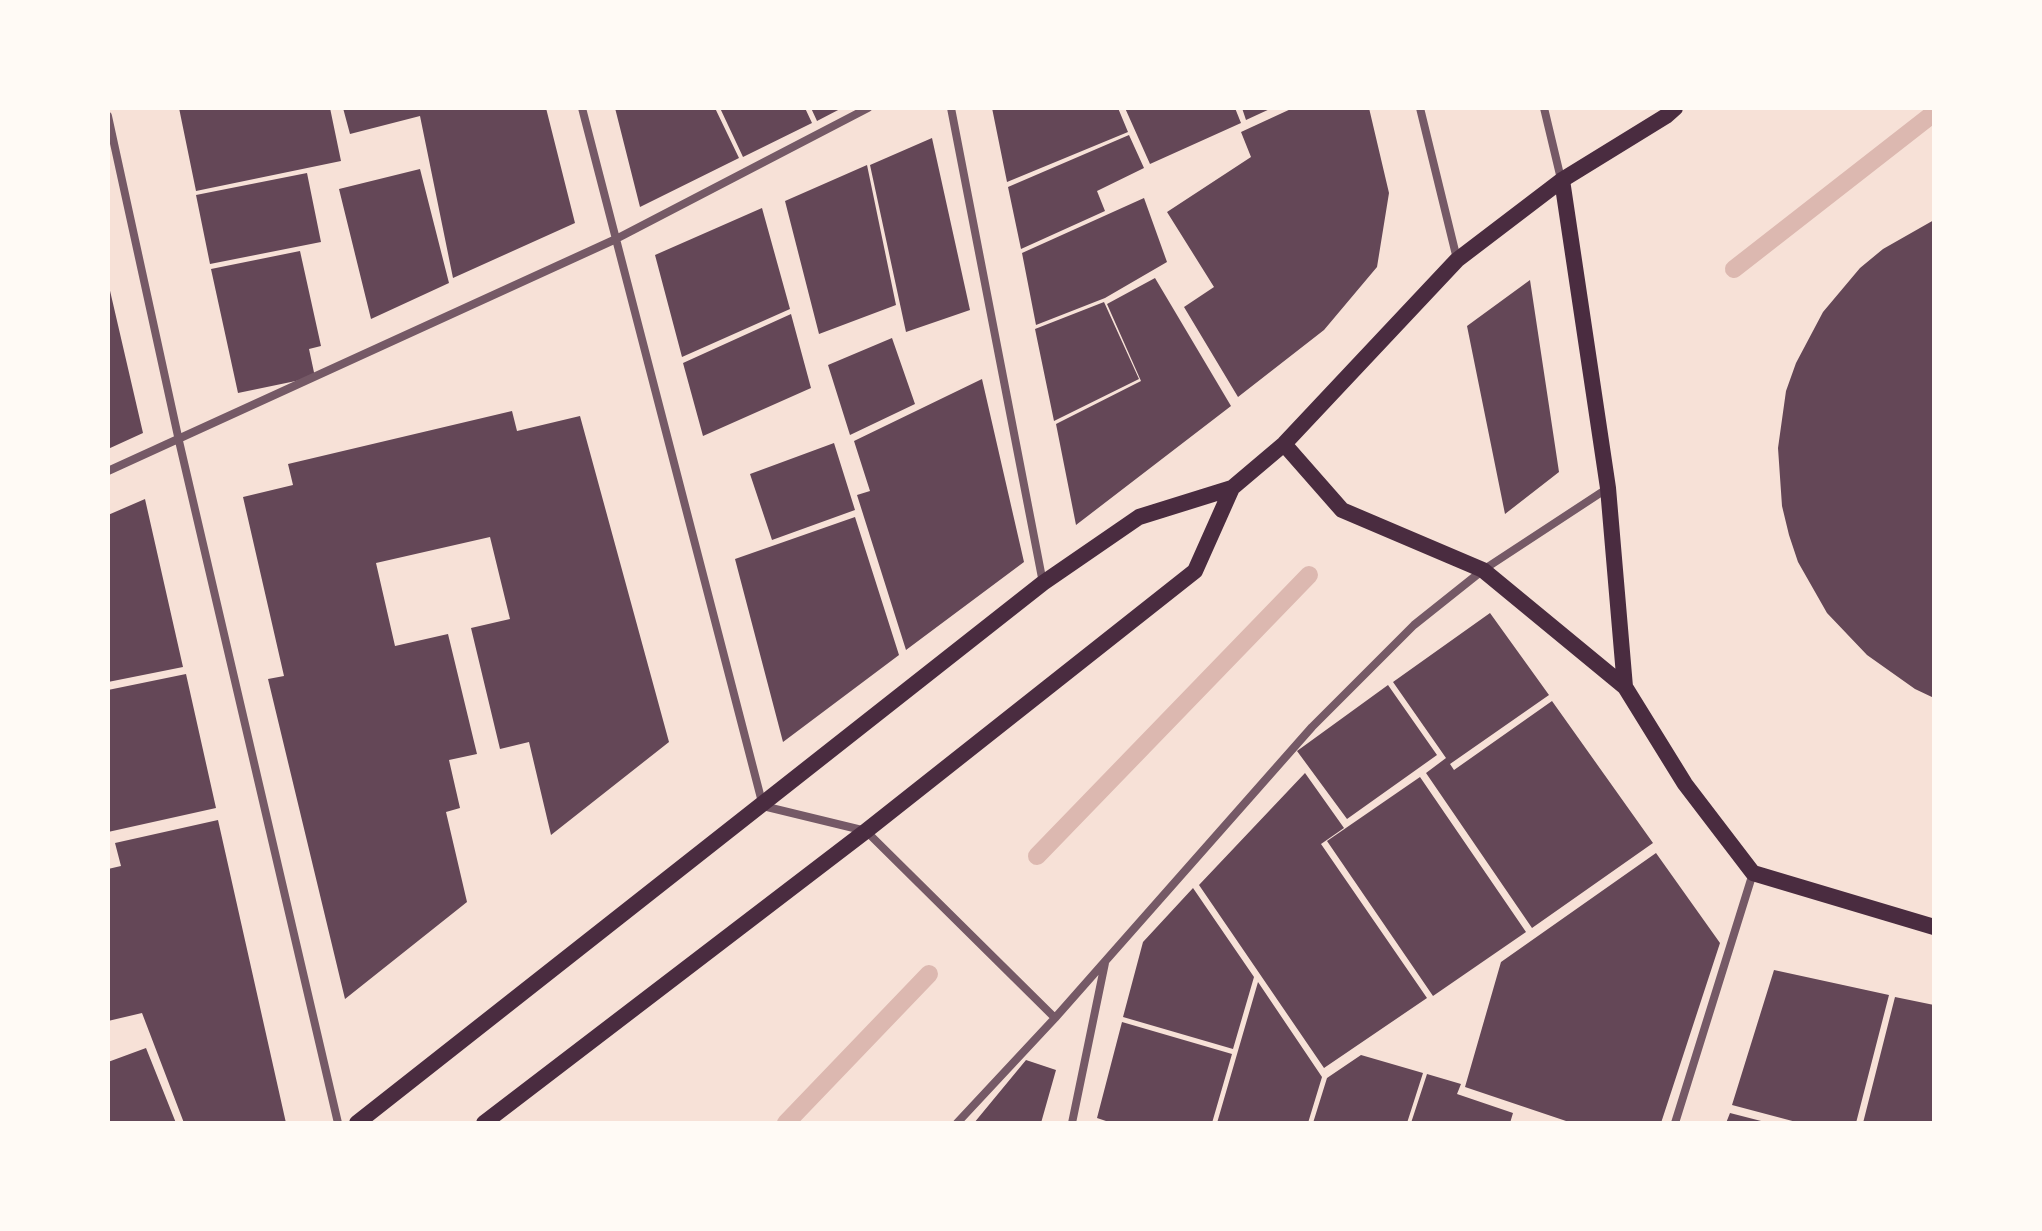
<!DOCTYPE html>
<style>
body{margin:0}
#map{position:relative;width:2042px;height:1231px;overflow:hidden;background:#f7e1d7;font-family:Helvetica,sans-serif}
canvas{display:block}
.frame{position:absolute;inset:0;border:110px solid #fffaf5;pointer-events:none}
</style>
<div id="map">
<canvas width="2042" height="1231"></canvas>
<div class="frame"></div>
</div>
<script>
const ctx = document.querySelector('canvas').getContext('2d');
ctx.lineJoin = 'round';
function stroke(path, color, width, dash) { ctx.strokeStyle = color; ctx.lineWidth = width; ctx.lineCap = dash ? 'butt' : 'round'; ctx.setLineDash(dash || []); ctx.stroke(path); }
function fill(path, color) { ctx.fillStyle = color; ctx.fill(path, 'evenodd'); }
stroke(new Path2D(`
 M 1734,269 L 1934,113
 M 1037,856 L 1309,575
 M 786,1123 L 929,974`), '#dcb8b0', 18);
fill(new Path2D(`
 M 179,108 L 330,108 L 341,161 L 196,191 Z
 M 343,108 L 546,108 L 575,223 L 453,278 L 420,116 L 350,134 Z
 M 615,108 L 715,108 L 739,158 L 640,207 Z
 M 720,108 L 805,108 L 812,123 L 743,157 Z
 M 811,108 L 842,108 L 817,121 Z
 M 992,108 L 1118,108 L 1128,132 L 1007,182 Z
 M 1125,108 L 1235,108 L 1241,123 L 1150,164 Z
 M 1242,108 L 1272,108 L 1246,120 Z
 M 1293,108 L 1369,108 L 1389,193 L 1377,267 L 1324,330 L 1238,397 L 1184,307 L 1214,287 L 1167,212 L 1251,157 L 1241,132 Z
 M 1129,135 L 1144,168 L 1097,191 L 1105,211 L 1021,249 L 1008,187 Z
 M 932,138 L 970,310 L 906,332 L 870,165 Z
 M 867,165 L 896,305 L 819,334 L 785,201 Z
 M 420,169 L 449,283 L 371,319 L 339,189 Z
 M 307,173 L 321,242 L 210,264 L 196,195 Z
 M 1144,198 L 1167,262 L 1105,298 L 1036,325 L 1022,253 Z
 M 762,208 L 790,309 L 682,357 L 655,255 Z
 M 1934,220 L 1934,698 L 1915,689 L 1867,655 L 1827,613 L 1798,562 L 1789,535 L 1782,506 L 1778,448 L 1786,391 L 1796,363 L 1823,312 L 1860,268 L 1883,249 Z
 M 300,251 L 321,346 L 309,349 L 315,377 L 238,393 L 211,269 Z
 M 1155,278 L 1231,406 L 1076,525 L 1056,424 L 1141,381 L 1107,304 Z
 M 1530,280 L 1559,472 L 1505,514 L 1467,326 Z
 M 108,282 L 143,433 L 108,449 Z
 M 1104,302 L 1139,379 L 1054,421 L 1035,329 Z
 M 791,314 L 811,388 L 703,436 L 683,363 Z
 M 892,338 L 915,404 L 850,435 L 828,365 Z
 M 982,379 L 1024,562 L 906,650 L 857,495 L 870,491 L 854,441 Z
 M 512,411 L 517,431 L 580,416 L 669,742 L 551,835 L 529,742 L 500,749 L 471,628 L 510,619 L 490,537 L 376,563 L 395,646 L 448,634 L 477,754 L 449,760 L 460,808 L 446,812 L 467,902 L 345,999 L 268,679 L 284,676 L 243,497 L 293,485 L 288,464 Z
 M 834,443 L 855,510 L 772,540 L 750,474 Z
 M 145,499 L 183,667 L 108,682 L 108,515 Z
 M 855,517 L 899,655 L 783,742 L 735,559 Z
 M 1490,613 L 1549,695 L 1450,764 L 1454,770 L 1552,701 L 1653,843 L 1532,928 L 1426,773 L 1446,758 L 1393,682 Z
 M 186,674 L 216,808 L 108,832 L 108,690 Z
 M 1388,685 L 1437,755 L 1347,819 L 1297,751 Z
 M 1305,773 L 1344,828 L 1321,844 L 1427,998 L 1324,1068 L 1199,885 Z
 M 1420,777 L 1526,932 L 1433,996 L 1327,841 Z
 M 218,820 L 286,1123 L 184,1123 L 142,1013 L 108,1021 L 108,869 L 121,866 L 115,843 Z
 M 1656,853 L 1720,943 L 1661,1123 L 1572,1123 L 1465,1087 L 1501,962 Z
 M 1193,888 L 1254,977 L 1233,1049 L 1123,1017 L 1143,942 Z
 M 1774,970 L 1889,995 L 1856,1123 L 1800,1123 L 1732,1105 Z
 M 1258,982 L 1322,1077 L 1308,1123 L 1217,1123 Z
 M 1895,997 L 1934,1005 L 1934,1123 L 1863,1123 Z
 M 1122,1022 L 1232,1054 L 1212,1123 L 1112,1123 L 1097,1118 Z
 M 146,1048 L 176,1123 L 108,1123 L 108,1062 Z
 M 1361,1055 L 1423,1073 L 1407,1123 L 1313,1123 L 1327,1078 Z
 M 1026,1060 L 1056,1070 L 1041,1123 L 974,1123 Z
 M 1427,1074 L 1461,1084 L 1457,1094 L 1513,1113 L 1510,1123 L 1411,1123 Z
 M 1730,1113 L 1765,1122 L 1765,1123 L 1726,1123 Z`), '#644757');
stroke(new Path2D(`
 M 582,108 L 763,806 L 866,831 L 1055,1018
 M 951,108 L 1043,583
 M 1420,108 L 1457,259
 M 1544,108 L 1561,179
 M 108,116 L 179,441 L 338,1123
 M 108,471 L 616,239 L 868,108
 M 957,1123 L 1055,1018 L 1312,727 L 1414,625 L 1483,570 L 1608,488
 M 1072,1123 L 1105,963
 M 1675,1123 L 1753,873`), '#755966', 8);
stroke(new Path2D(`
 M 1562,180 L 1608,488 L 1625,687
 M 1284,444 L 1342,510 L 1483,570 L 1625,687 L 1685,784 L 1753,873 L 1934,927
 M 357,1123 L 1043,583 L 1139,517 L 1232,488 L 1284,444 L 1457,260 L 1562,180 L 1666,116 L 1675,108
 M 484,1123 L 866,831 L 1195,571 L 1232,488`), '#4a2c40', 16);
</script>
